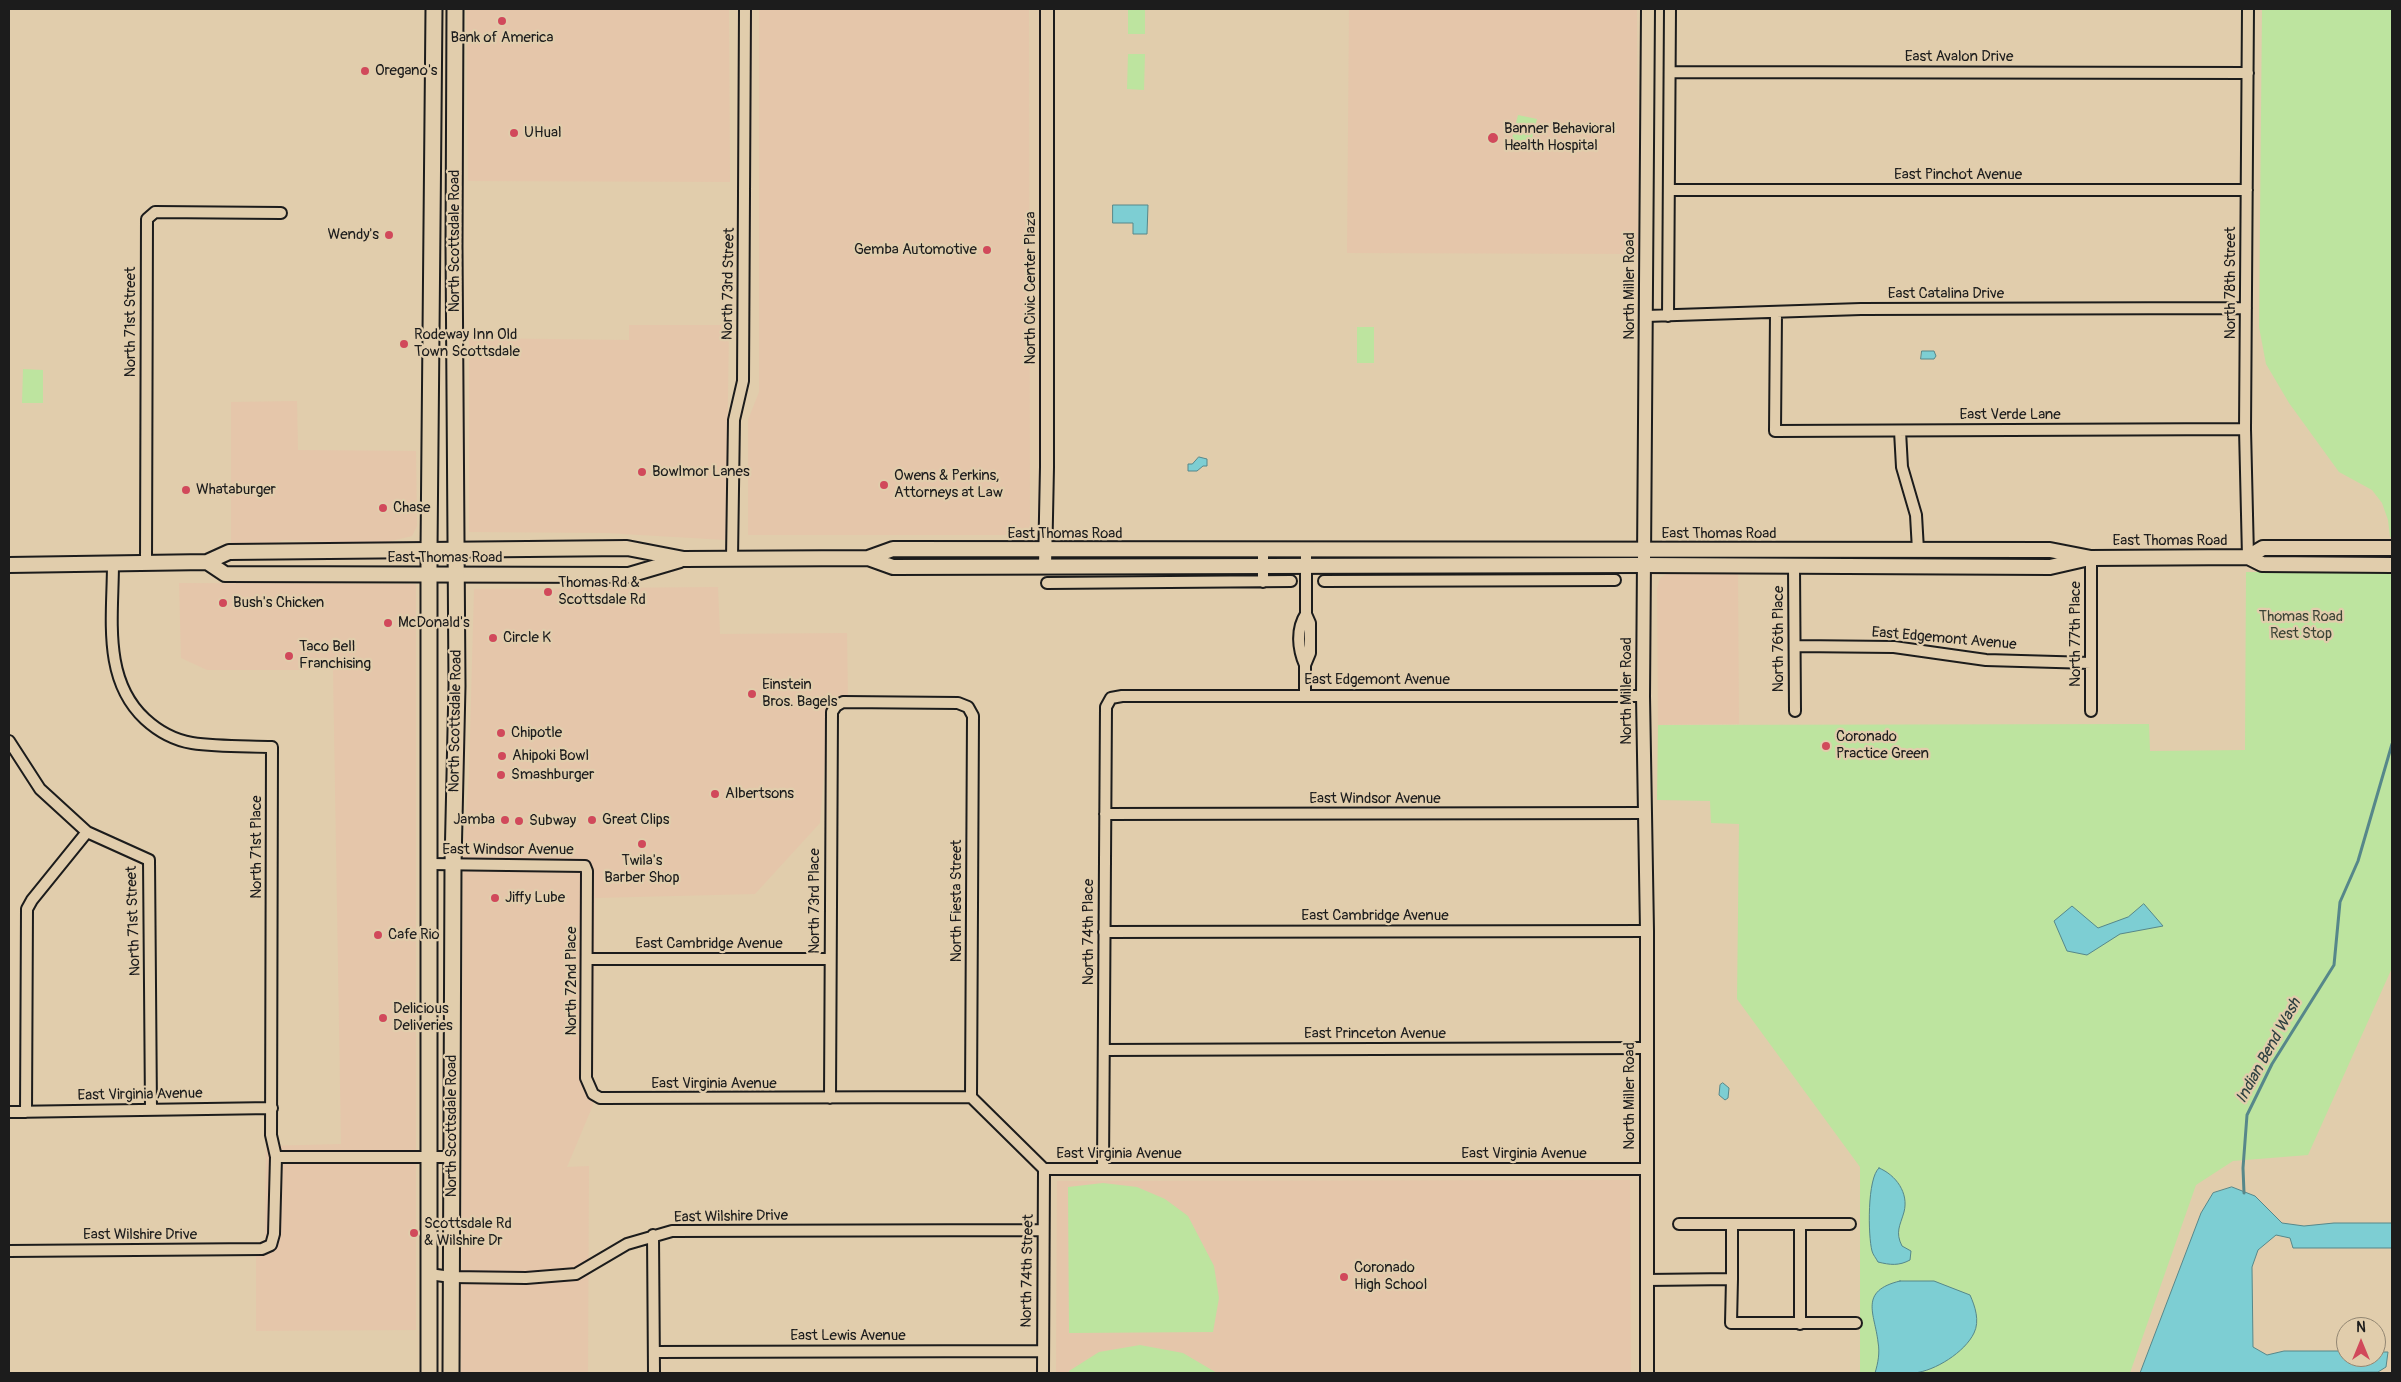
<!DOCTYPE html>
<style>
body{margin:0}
#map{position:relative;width:2401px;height:1382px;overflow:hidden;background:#e1cdac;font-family:Pangolin,sans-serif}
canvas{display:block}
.frame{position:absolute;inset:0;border:10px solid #1c1c1c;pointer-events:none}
.north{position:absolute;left:2336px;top:1317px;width:50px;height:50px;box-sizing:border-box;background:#e1cdac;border:1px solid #928672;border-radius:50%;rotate:0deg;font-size:14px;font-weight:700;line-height:20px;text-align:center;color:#1c1c1c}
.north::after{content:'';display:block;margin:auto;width:18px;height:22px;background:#d1495b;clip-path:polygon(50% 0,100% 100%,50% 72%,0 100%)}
</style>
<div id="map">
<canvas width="2401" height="1382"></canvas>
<div class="frame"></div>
<div class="north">N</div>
</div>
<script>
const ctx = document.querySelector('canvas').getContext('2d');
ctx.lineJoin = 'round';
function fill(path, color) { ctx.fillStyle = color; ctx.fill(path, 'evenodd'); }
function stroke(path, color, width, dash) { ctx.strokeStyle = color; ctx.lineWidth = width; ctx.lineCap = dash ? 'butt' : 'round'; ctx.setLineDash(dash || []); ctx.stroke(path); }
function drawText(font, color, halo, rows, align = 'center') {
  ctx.font = font + ' Pangolin,sans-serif'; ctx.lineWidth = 4.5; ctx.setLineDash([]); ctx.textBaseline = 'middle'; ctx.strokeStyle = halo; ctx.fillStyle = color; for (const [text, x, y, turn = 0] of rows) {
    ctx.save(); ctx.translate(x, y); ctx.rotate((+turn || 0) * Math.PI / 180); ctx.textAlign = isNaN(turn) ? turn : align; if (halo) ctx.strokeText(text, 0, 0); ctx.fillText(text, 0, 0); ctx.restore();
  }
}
fill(new Path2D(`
 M 466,9 L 729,9 L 730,182 L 468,181 Z
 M 759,9 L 1029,9 L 1030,535 L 748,535 L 748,420 L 759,392 Z
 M 1349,9 L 1637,9 L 1638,254 L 1347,253 Z
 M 629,325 L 729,325 L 726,540 L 606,533 L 469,532 L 469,338 L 629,340 Z
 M 297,401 L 298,450 L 416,451 L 417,526 L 412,536 L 379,544 L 284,540 L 267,546 L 231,546 L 231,402 Z
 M 1668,573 L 1738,573 L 1739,724 L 1658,725 L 1657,589 L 1660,578 Z
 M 179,583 L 416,584 L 416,1330 L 256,1331 L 256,1243 L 265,1242 L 266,1146 L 341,1144 L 333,670 L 207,670 L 181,658 Z
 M 718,587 L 720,634 L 847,633 L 848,698 L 830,698 L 820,823 L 755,894 L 595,898 L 593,1105 L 567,1167 L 589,1166 L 588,1373 L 461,1373 L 463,854 L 469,774 L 474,589 Z
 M 1630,1180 L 1631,1373 L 1056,1373 L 1057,1181 Z`), '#e5c6aa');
fill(new Path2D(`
 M 1128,9 L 1145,9 L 1145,34 L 1128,34 Z
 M 2262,9 L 2392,9 L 2392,537 L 2390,537 L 2388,520 L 2382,503 L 2372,490 L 2339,472 L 2289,403 L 2266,364 L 2259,327 Z
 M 1128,54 L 1145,54 L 1144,90 L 1127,89 Z
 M 1518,115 L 1537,119 L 1530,146 L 1511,142 Z
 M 1357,327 L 1374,327 L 1374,363 L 1357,363 Z
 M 23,369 L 43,370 L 43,403 L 22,403 Z
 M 2246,572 L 2392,572 L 2392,968 L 2308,1155 L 2233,1161 L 2196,1185 L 2130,1373 L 1860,1373 L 1860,1167 L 1737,999 L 1739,824 L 1711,823 L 1710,801 L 1657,800 L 1658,725 L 2149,724 L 2150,751 L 2245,750 Z
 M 1103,1183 L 1137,1187 L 1165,1199 L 1188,1216 L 1214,1266 L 1219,1298 L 1213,1332 L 1069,1333 L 1068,1187 Z
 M 1140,1345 L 1183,1353 L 1217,1373 L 1069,1373 L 1069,1371 L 1099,1352 Z`), '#bde49f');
const water = new Path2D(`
 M 1113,205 L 1148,205 L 1147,234 L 1133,234 L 1133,223 L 1113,223 Z
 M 1922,351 L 1934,351 L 1936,356 L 1934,359 L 1921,359 Z
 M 1199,457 L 1207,459 L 1207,466 L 1203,466 L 1197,471 L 1188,471 L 1188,464 L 1192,464 Z
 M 2144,904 L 2163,926 L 2120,934 L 2087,955 L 2067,951 L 2054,921 L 2072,906 L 2098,928 L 2128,917 Z
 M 1723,1083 L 1729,1088 L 1728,1098 L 1725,1100 L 1719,1095 L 1720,1085 Z
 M 1879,1168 C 1896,1175 1909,1193 1904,1212 C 1900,1226 1895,1232 1902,1246 L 1911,1251 L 1910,1260 C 1899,1266 1890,1265 1878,1262 C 1876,1258 1873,1255 1872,1251 C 1868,1236 1867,1178 1879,1168 Z
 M 2232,1187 L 2255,1196 L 2282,1223 L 2304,1226 L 2334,1223 L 2392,1223 L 2392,1248 L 2293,1248 L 2290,1238 L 2276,1235 L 2258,1250 L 2252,1267 L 2253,1347 L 2267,1355 L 2284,1351 L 2346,1351 L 2346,1357 L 2376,1357 L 2376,1352 L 2388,1352 L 2386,1367 L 2378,1372 L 2140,1373 L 2201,1213 L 2213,1193 Z
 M 1900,1281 L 1934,1281 L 1970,1295 C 1975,1306 1980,1321 1974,1333 C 1965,1352 1935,1371 1914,1373 C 1902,1375 1888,1373 1875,1373 C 1878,1363 1880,1353 1878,1342 C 1875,1314 1858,1291 1900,1281 Z`);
fill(water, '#7dced3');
stroke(water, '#56878a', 1);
stroke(new Path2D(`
 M 2244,1193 L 2243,1168 L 2247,1115 L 2272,1064 L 2334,965 L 2340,902 L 2358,861 L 2392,744`), '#56878a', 3);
const minor = new Path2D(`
 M 1670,72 L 2248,73
 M 1669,190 L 2247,190
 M 1776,314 L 1775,431 L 2245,429
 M 1646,316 L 1861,309 L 2246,308
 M 1668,316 L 1670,9
 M 1900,431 L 1902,467 L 1916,515 L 1918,550
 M 1263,550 L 1263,582
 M 2248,557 L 2245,429 L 2248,9
 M 732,558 L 734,420 L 743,381 L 745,9
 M 2091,558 L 2091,711
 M 146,563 L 147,219 L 155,212 L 281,213
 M 1794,567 L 1795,711
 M 1324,581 L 1615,580
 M 1047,583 L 1291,581
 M 1795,646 L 1894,647 L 1986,660 L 2091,663
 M 1305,665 C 1298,649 1296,629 1306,614
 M 1305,695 L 1305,665 L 1310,653 L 1310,623 L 1306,614 L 1306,550
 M 9,741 L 40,789 L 87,832 L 149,860 L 151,1110
 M 1105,814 L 1645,813
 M 430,864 L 585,866 L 587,871 L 586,1078 L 593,1094 L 600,1098 L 971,1097 L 1044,1169 L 1646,1169
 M 1104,932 L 1647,931
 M 587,959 L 830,959
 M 1104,1050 L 1647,1048
 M 830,1098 L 832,712 L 836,706 L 843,702 L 958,703 L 968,707 L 973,716 L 971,1097
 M 9,1112 L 272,1108
 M 26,1112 L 27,909 L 32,900 L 87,832
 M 276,1157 L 453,1157
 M 1103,1168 L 1106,707 L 1111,698 L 1122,696 L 1643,696
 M 1679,1224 L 1850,1224
 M 653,1235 L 654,1373
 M 9,1251 L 262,1249 L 271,1245 L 274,1234 L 276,1157 L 271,1135 L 272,747 C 246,746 218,747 192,743 C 174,740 158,731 145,719 C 102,679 113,617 113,563
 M 429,1274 L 451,1277 L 526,1278 L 576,1274 L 627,1244 L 672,1231 L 1043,1230
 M 1732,1279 L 1732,1224
 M 1647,1280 L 1732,1279 L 1731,1323 L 1856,1323
 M 1800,1324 L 1800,1225
 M 654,1352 L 1042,1351
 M 1043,1373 L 1044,1169`);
const tertiary = new Path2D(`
 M 1045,566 L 1047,467 L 1047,9
 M 1647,1373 L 1647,931 L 1643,696 L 1648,9`);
const secondary = new Path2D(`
 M 2248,557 L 2263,548 L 2392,548
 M 868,558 L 893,567 L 1643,565 L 2050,567 L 2085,559
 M 207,562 L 225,574 L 629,575 L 680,560
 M 9,565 L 207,562 L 229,552 L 627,548 L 684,559 L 868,558 L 893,549 L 2050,550 L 2091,558 L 2248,557 L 2262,564 L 2392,565`);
const primary = new Path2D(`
 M 429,1373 L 429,549 L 434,9
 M 451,1373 L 453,864 L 457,686 L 454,246 L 455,9`);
stroke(minor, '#1c1c1c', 14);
stroke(tertiary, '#1c1c1c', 16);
stroke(secondary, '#1c1c1c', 18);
stroke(primary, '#1c1c1c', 19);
stroke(minor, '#e1cdac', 10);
stroke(tertiary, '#e1cdac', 12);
stroke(secondary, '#e1cdac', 14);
stroke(primary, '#e1cdac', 15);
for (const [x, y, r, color] of [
 [502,21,5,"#d1495b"],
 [365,71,5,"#d1495b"],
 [514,133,5,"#d1495b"],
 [1493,138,6,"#d1495b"],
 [389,235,5,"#d1495b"],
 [987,250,5,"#d1495b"],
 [404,344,5,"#d1495b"],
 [642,472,5,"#d1495b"],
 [884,485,5,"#d1495b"],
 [186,490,5,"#d1495b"],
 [383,508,5,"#d1495b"],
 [548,592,5,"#d1495b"],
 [223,603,5,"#d1495b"],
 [388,623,5,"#d1495b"],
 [493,638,5,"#d1495b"],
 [289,656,5,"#d1495b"],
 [752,694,5,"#d1495b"],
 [501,733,5,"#d1495b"],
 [1826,746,5,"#d1495b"],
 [502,756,5,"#d1495b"],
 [501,775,5,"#d1495b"],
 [715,794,5,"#d1495b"],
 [505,820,5,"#d1495b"],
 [592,820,5,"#d1495b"],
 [519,821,5,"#d1495b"],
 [642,844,5,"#d1495b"],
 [495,898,5,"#d1495b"],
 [378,935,5,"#d1495b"],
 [383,1018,5,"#d1495b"],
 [414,1233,5,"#d1495b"],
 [1344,1277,5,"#d1495b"]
]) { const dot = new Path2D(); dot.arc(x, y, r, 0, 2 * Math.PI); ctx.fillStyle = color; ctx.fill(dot); stroke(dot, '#e1cdac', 2); }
drawText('15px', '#1c1c1c', '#e1cdac', [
 ["Bank of America",502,38,"center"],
 ["Oregano's",375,71],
 ["Banner Behavioral",1504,129],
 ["Health Hospital",1504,146],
 ["UHual",524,133],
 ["Wendy's",379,235,"right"],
 ["Gemba Automotive",977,250,"right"],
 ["Rodeway Inn Old",414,335],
 ["Town Scottsdale",414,352],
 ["Bowlmor Lanes",652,472],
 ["Owens & Perkins,",894,476],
 ["Attorneys at Law",894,493],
 ["Whataburger",196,490],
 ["Chase",393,508],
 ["Thomas Rd &",558,583],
 ["Scottsdale Rd",558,600],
 ["Bush's Chicken",233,603],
 ["McDonald's",398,623],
 ["Circle K",503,638],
 ["Taco Bell",299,647],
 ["Franchising",299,664],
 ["Einstein",762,685],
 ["Bros. Bagels",762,702],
 ["Chipotle",511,733],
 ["Coronado",1836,737],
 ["Practice Green",1836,754],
 ["Ahipoki Bowl",512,756],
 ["Smashburger",511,775],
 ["Albertsons",725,794],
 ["Jamba",495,820,"right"],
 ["Great Clips",602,820],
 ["Subway",529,821],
 ["Twila's",642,861,"center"],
 ["Barber Shop",642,878,"center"],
 ["Jiffy Lube",505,898],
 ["Cafe Rio",388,935],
 ["Delicious",393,1009],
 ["Deliveries",393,1026],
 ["Scottsdale Rd",424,1224],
 ["& Wilshire Dr",424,1241],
 ["Coronado",1354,1268],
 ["High School",1354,1285]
], 'left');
drawText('15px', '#1c1c1c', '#e1cdac', [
 ["East Avalon Drive",1959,57],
 ["East Pinchot Avenue",1958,175],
 ["North Scottsdale Road",455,241,-90],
 ["North 78th Street",2231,283,-90],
 ["North 73rd Street",729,284,-89],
 ["North Miller Road",1630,286,-90],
 ["North Civic Center Plaza",1031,288,-90],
 ["East Catalina Drive",1946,294],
 ["North 71st Street",131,322,-90],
 ["East Verde Lane",2010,415],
 ["East Thomas Road",1065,534],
 ["East Thomas Road",1719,534],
 ["East Thomas Road",2170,541],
 ["East Thomas Road",445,558],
 ["North 77th Place",2076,634,-90],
 ["North 76th Place",1779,639,-90],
 ["East Edgemont Avenue",1944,639,5],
 ["East Edgemont Avenue",1377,680],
 ["North Miller Road",1627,691,-90],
 ["North Scottsdale Road",456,721,-89],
 ["East Windsor Avenue",1375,799],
 ["North 71st Place",257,847,-90],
 ["East Windsor Avenue",508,850],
 ["North 73rd Place",815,901,-90],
 ["North Fiesta Street",957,901,-90],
 ["East Cambridge Avenue",1375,916],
 ["North 71st Street",134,921,-92],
 ["North 74th Place",1089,932,-90],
 ["East Cambridge Avenue",709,944],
 ["North 72nd Place",572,981,-90],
 ["East Princeton Avenue",1375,1034],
 ["East Virginia Avenue",714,1084],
 ["East Virginia Avenue",140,1095,-1],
 ["North Miller Road",1630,1096,-90],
 ["North Scottsdale Road",452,1126,-90],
 ["East Virginia Avenue",1119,1154],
 ["East Virginia Avenue",1524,1154],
 ["East Wilshire Drive",731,1217,-1],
 ["East Wilshire Drive",140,1235],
 ["North 74th Street",1028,1271,-89],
 ["East Lewis Avenue",848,1336]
]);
drawText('15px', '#3c4436', '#e1cdac', [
 ["Thomas Road",2301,617],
 ["Rest Stop",2301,634]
]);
drawText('italic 16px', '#2f4041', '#e1cdac', [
 ["Indian Bend Wash",2269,1051,-61]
]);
</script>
